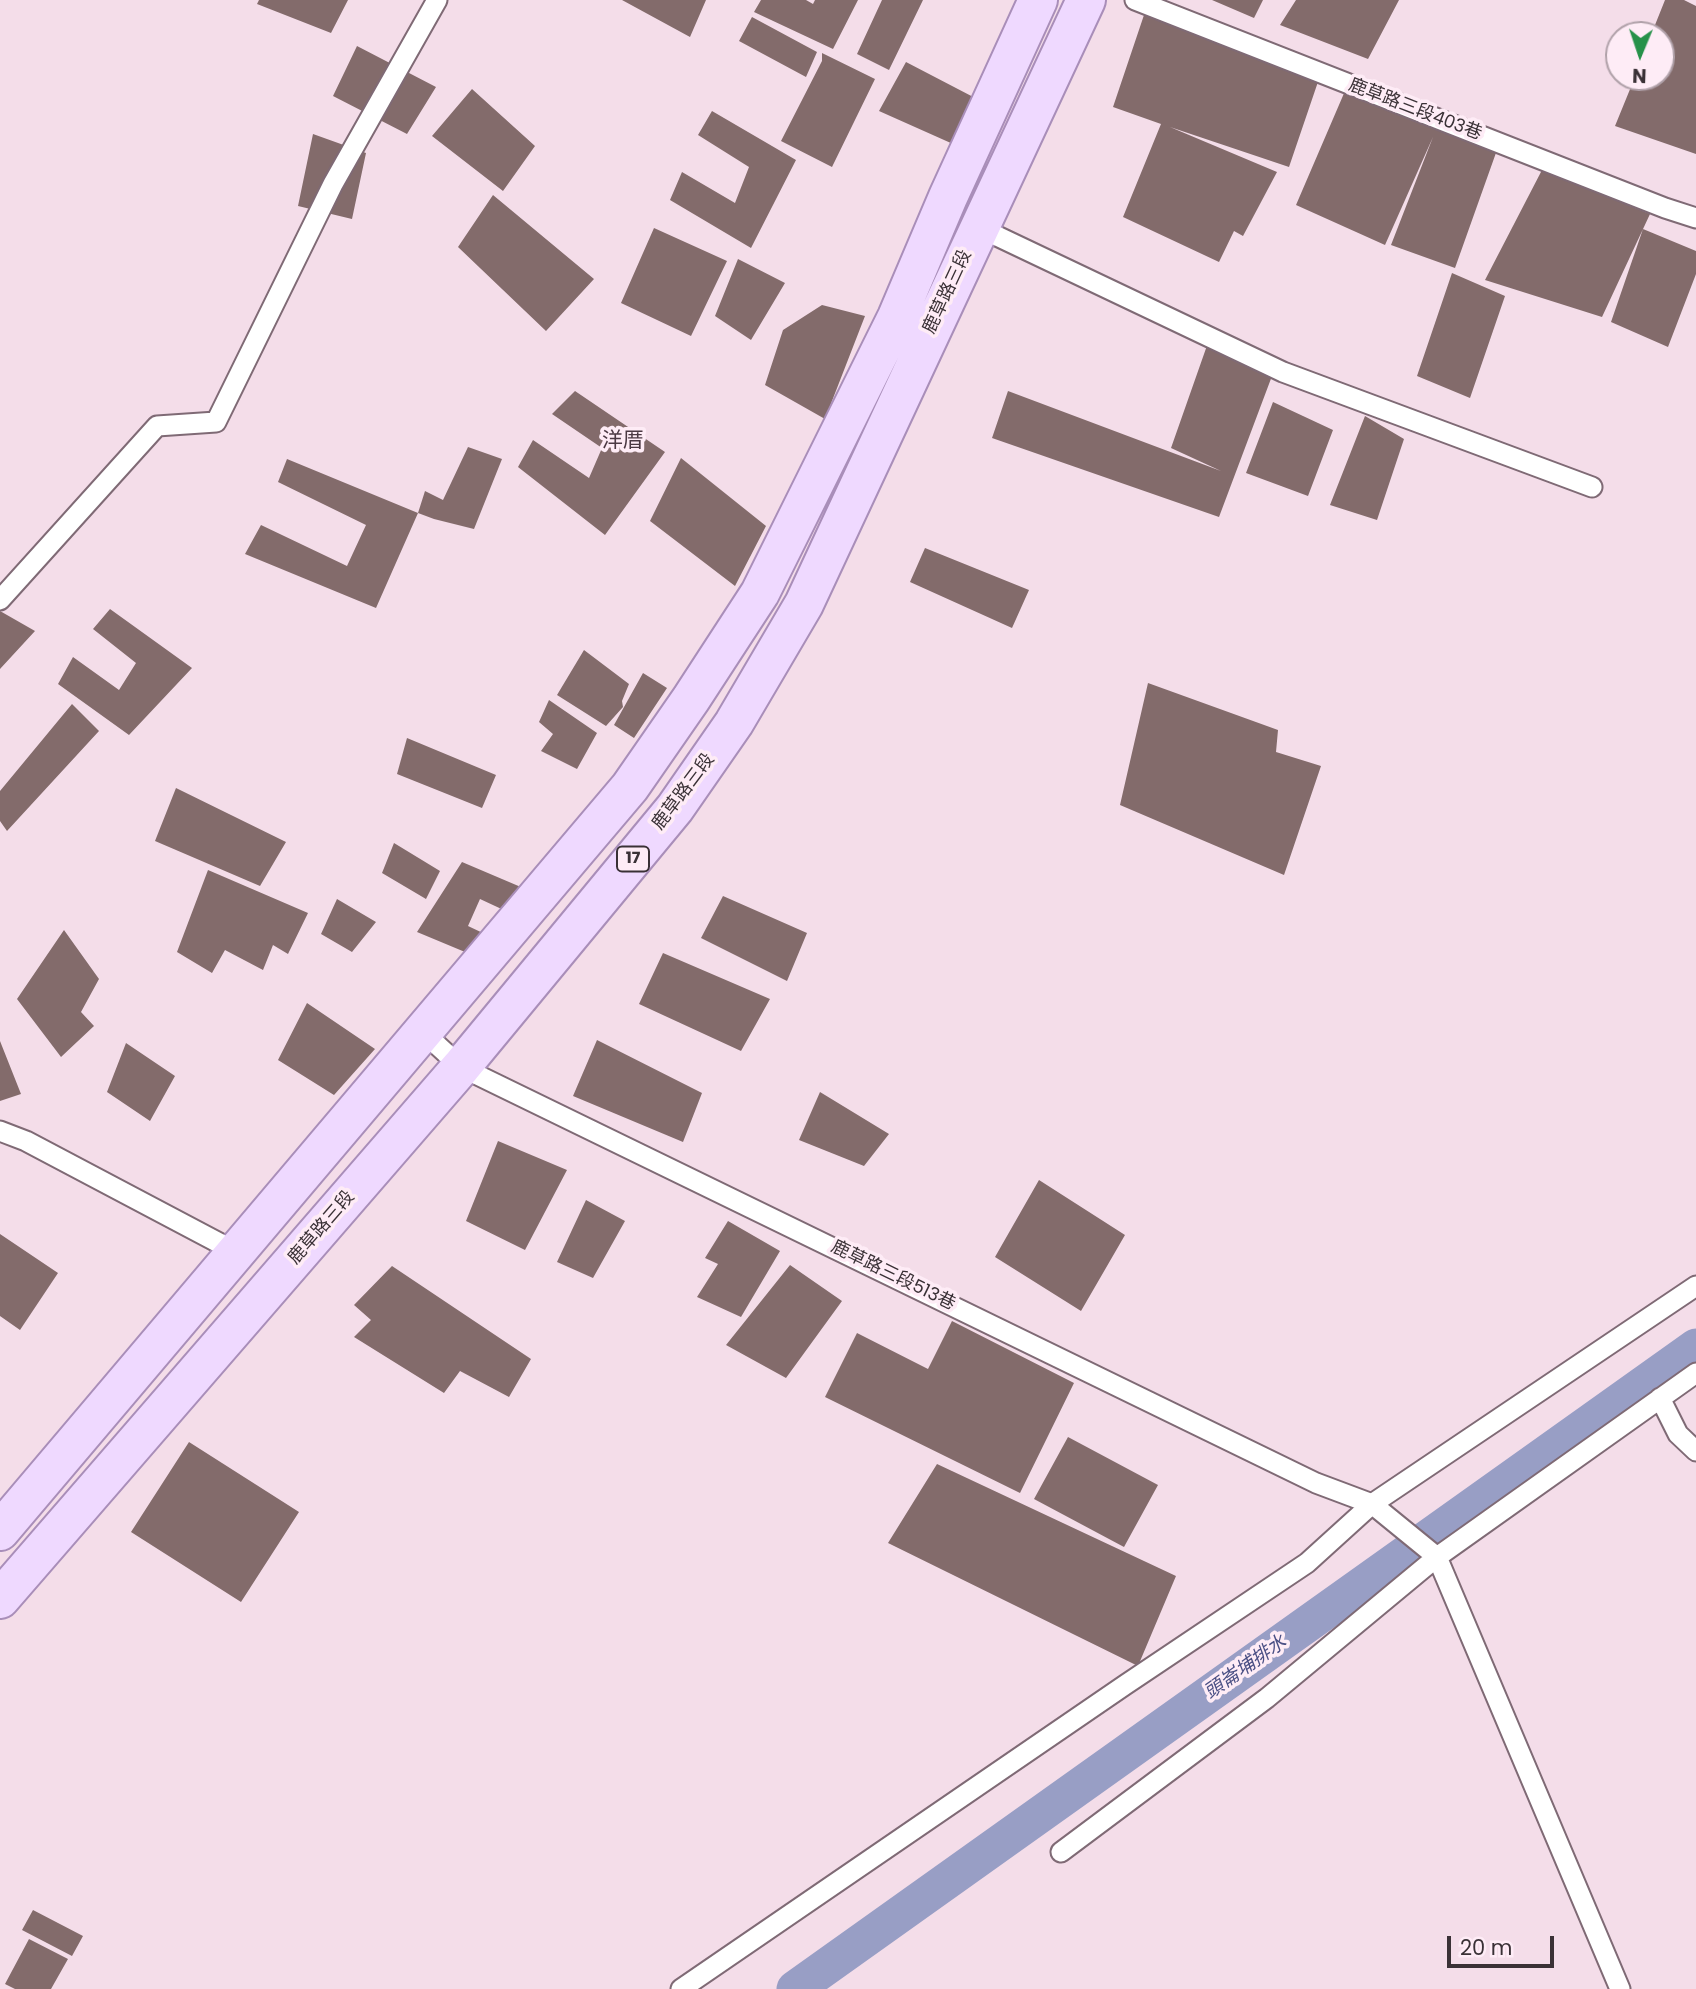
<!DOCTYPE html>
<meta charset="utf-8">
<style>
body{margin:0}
#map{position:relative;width:1696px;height:1989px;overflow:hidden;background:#f4dde9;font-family:Poppins,sans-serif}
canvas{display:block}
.north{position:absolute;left:1605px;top:21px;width:70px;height:70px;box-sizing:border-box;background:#feecf6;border:2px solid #b0a1a9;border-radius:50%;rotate:182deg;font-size:19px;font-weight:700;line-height:28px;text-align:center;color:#3a3136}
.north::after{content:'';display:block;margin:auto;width:24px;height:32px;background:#269149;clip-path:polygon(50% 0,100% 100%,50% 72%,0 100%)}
.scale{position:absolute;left:1447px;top:1936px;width:107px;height:32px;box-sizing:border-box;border:4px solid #3a3136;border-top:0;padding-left:9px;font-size:21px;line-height:24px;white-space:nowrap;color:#3a3136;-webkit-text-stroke:5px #feecf6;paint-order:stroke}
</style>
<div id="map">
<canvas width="1696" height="1989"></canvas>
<div class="north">N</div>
<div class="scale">20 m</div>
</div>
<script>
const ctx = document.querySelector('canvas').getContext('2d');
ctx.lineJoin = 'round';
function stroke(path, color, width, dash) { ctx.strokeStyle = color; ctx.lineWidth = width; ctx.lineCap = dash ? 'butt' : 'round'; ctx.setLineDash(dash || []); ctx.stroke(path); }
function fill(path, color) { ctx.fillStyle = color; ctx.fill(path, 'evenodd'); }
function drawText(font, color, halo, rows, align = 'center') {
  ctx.font = font + ' Poppins,"Noto Sans TC",sans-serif'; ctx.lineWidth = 7; ctx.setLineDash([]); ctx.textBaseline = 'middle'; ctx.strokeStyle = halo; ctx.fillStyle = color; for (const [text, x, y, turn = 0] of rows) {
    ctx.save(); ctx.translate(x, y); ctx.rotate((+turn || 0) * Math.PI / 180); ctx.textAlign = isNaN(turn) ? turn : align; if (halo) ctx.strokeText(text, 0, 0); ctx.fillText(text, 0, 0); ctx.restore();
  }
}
stroke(new Path2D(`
 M 795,1989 L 1696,1347`), '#989ec5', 37);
fill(new Path2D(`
 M 259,0 L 348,0 L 331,33 L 257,4 Z
 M 622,0 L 706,0 L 690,37 Z
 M 761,0 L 806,0 L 813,4 L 815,0 L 858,0 L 833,49 L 754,12 Z
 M 882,0 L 923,0 L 889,70 L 857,54 Z
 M 1212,0 L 1263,0 L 1254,18 Z
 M 1296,0 L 1399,0 L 1368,59 L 1280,25 Z
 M 1665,0 L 1684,0 L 1696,6 L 1696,154 L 1615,126 L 1635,77 L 1661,77 L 1661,35 L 1651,35 Z
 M 1144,15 L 1321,73 L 1289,167 L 1170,127 L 1277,172 L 1243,236 L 1234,231 L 1219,262 L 1123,217 L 1161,124 L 1113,107 Z
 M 752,17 L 817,52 L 806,77 L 739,41 Z
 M 357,46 L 436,87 L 407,134 L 333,96 Z
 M 822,53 L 875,79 L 832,167 L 781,141 L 822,61 Z
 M 906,62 L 979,100 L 962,148 L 879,111 Z
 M 1348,84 L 1497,150 L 1455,268 L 1391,245 L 1433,137 L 1385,245 L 1296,205 Z
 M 472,89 L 535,146 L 503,191 L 432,136 Z
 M 712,111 L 796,160 L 751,248 L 670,200 L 682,172 L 735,203 L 749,167 L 698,135 Z
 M 313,134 L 366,153 L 352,219 L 298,206 Z
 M 1542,170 L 1650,214 L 1602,317 L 1485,280 Z
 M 493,195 L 594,279 L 546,331 L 458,247 Z
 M 654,228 L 727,261 L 691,336 L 621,303 Z
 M 1643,229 L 1696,251 L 1696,274 L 1668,347 L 1611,322 Z
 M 738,259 L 785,283 L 751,340 L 715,316 Z
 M 1452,273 L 1505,296 L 1470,398 L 1417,376 Z
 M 822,305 L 865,316 L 825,419 L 765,385 L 783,330 Z
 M 1210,337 L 1275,368 L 1219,517 L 992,438 L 1008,391 L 1221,471 L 1171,448 Z
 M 575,391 L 665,452 L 605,535 L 518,467 L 533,440 L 589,478 L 602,448 L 552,414 Z
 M 1273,402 L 1333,430 L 1308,496 L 1246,473 Z
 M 1365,416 L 1404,439 L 1377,520 L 1330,505 Z
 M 468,447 L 502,459 L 474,529 L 434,519 L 418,513 L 425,491 L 443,500 Z
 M 681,458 L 766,526 L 735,586 L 650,521 Z
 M 287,459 L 418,513 L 376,608 L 245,554 L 261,525 L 347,566 L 366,525 L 278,482 Z
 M 925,548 L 1029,590 L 1012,628 L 910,582 Z
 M 110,609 L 192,668 L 129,735 L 58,684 L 73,657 L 119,690 L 136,663 L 93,629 Z
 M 0,611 L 35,631 L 0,669 Z
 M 584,650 L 629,684 L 622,701 L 623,707 L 606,726 L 557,695 Z
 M 643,673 L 667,688 L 634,738 L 614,725 Z
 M 1148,683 L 1278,730 L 1276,752 L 1321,766 L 1284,875 L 1120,805 Z
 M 549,700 L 597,733 L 577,769 L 541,751 L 553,734 L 539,722 Z
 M 72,704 L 99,731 L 7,831 L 0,821 L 0,791 Z
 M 407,738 L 496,775 L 482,808 L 397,774 Z
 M 176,788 L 286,842 L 260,886 L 155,841 Z
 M 394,843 L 440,871 L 426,899 L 382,873 Z
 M 462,862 L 542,896 L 523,919 L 480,899 L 468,926 L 504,943 L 489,962 L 417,932 Z
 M 208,870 L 308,913 L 288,954 L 273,945 L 263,970 L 225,950 L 212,973 L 177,952 Z
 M 723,896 L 807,933 L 787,981 L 701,938 Z
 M 337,899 L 376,922 L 352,952 L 321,934 Z
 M 64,930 L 99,979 L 81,1012 L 94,1026 L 61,1057 L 17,999 Z
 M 663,953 L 770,999 L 741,1051 L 639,1004 Z
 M 307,1003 L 375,1049 L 334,1095 L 278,1060 Z
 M 597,1040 L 702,1093 L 683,1142 L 573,1096 Z
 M 0,1041 L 21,1094 L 0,1101 Z
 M 126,1043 L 175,1076 L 150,1121 L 107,1092 Z
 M 820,1092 L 889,1134 L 864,1166 L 799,1140 Z
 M 498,1141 L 567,1170 L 525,1250 L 466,1221 Z
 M 1039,1180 L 1125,1235 L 1081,1311 L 995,1257 Z
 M 586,1200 L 625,1221 L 593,1278 L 557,1262 Z
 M 728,1221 L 780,1251 L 741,1317 L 697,1297 L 718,1264 L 705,1258 Z
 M 0,1234 L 58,1273 L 20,1330 L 0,1316 Z
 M 790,1265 L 842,1301 L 786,1378 L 726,1345 Z
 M 392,1266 L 531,1359 L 509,1397 L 460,1371 L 444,1393 L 354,1337 L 371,1320 L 354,1305 Z
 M 952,1321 L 1074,1383 L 1020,1493 L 825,1397 L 857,1333 L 928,1369 Z
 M 1068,1437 L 1158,1485 L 1124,1547 L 1034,1499 Z
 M 189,1442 L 299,1512 L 241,1602 L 131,1532 Z
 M 937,1464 L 1176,1576 L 1138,1666 L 888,1543 Z
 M 33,1910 L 83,1936 L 72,1956 L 22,1930 Z
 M 29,1939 L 68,1959 L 51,1989 L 15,1989 L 5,1984 Z`), '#836b6b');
const service = new Path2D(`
 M 1135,0 L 1665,208 L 1696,218
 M 978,227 L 1283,372 L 1592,487
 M 0,600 L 157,426 L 216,422 L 333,184 L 437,0
 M 423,1032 L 461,1067 L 1316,1483 L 1372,1504 L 1437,1557 L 1620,1989
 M 0,1131 L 26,1141 L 238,1253
 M 1660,1398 L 1678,1434 L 1696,1451
 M 1061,1852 L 1267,1698 L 1437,1557 L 1696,1373
 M 681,1989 L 1125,1685 L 1307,1563 L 1372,1504 L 1696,1286`);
const primary = new Path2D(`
 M 0,1531 L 630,787 L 691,699 L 760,593 L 897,317 L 948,197 L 1038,0
 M 0,1599 L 461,1067 L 675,808 L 734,723 L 804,604 L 1086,0`);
stroke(service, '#7f6a75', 23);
stroke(primary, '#a98eb9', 42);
stroke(service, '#fff', 19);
stroke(primary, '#efd9ff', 38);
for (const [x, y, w] of [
 [633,859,32]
]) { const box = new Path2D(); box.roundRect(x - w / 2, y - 12.5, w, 25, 5); ctx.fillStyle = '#feecf6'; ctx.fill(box); stroke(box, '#3a3136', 2); }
drawText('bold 16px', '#3a3136', null, [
 ["17",633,859]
]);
drawText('18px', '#3a3136', '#feecf6', [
 ["鹿草路三段403巷",1415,110,21],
 ["鹿草路三段",948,292,-65],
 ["鹿草路三段",684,792,-53],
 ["鹿草路三段",322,1228,-49],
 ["鹿草路三段513巷",893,1276,26]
]);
drawText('italic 19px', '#4a4f84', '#feecf6', [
 ["頭崙埔排水",1246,1668,-35]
]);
drawText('21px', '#4b3943', '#feecf6', [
 ["洋厝",623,442]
]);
</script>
